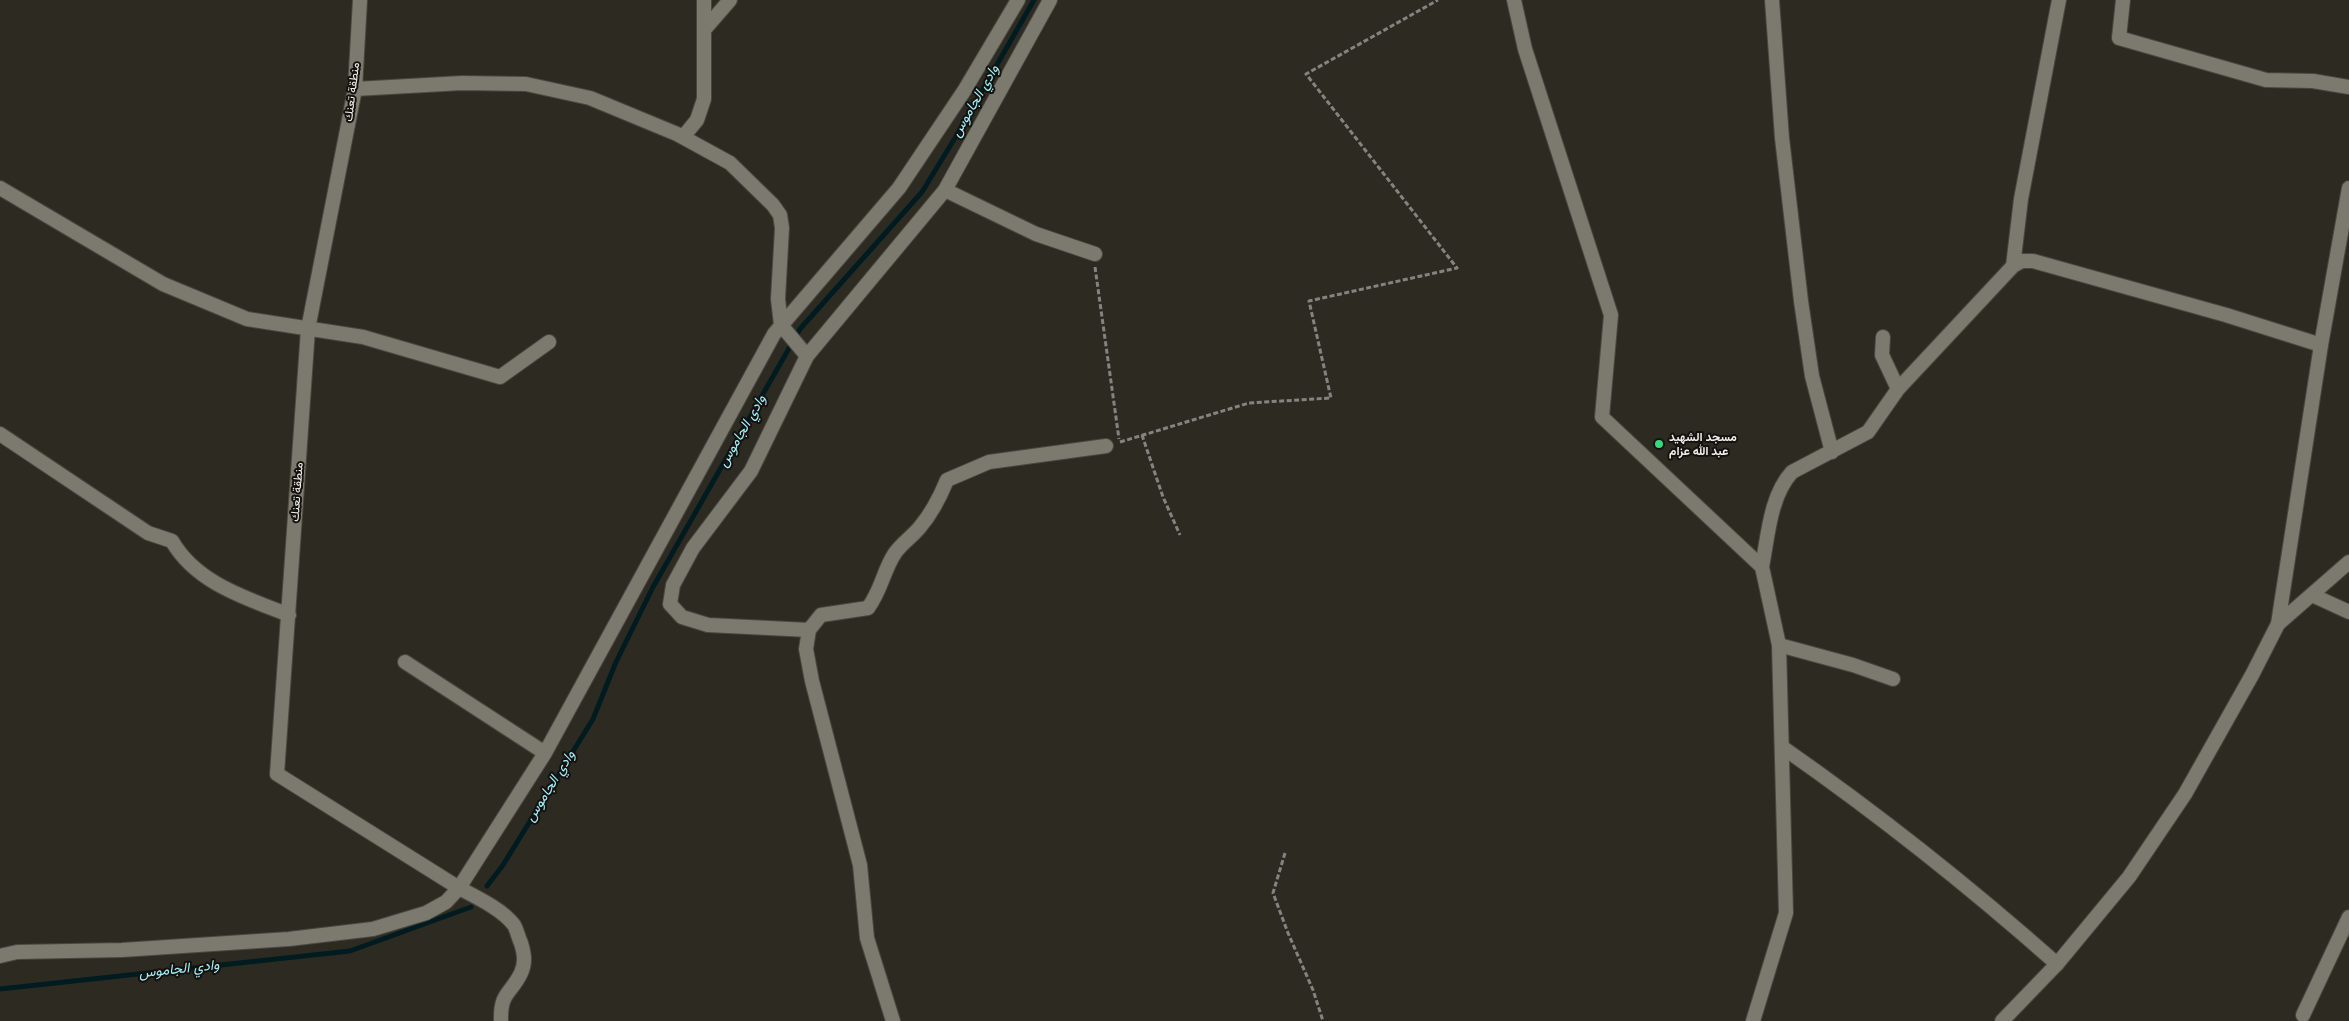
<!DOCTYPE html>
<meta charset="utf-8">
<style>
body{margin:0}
canvas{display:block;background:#2d2a21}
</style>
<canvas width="2349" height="1021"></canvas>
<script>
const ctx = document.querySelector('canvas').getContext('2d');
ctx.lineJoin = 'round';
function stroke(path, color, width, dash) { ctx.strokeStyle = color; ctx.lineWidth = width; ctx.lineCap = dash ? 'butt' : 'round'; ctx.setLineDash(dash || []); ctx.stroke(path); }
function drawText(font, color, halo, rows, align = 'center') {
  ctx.font = font + ' Inter,Vazirmatn,sans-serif'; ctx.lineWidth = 4; ctx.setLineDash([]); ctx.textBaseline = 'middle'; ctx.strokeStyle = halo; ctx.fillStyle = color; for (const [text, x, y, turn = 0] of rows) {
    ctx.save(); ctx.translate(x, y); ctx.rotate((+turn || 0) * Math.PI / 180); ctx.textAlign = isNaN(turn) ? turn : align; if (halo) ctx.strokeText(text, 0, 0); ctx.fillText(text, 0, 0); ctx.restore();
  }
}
stroke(new Path2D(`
 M 487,886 L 503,865 L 593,719 L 616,662 L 653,587 L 800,329 L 922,192 L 955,138 L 1034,0
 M 0,989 L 350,951 L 471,907`), '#001c21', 5);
const minor = new Path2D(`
 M 360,0 L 355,89 L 308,329 L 277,774 L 459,888 C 476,897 502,909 514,925 C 517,930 518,937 521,943 C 524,953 526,962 521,973 C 511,994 500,992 501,1021
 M 1772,0 L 1782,138 L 1801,301 L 1812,376 L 1832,452
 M 2123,0 L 2119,38 L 2266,80 L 2313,81 L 2349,87
 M 704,30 L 730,0
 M 355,89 L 462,83 L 526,84 L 590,98 L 677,134 L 730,163 L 773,205 L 780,215 L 782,228 L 778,299 L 781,325 L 807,356
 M 683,137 L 697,120 L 704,99 L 704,0
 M 0,188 L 163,284 L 247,319 L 363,337 L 500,377 L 549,342
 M 945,190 L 1036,234 L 1095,254
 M 2013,266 L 2021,199 L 2059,0
 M 1883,337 L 1882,355 L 1898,389
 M 0,434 L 148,533 L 172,541 C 196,583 246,598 289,615
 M 1762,567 C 1768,536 1770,496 1792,472 L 1868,432 L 1898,389 L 2013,266 L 2022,261 L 2033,261 L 2226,315 L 2321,345
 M 2312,595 L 2349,612
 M 2278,624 L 2349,562
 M 809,630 L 708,625 L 682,617 L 670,604 L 673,585 L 693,548 L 751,471 L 807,356 L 945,190 L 1050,0
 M 1779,645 L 1853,665 L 1893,679
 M 405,662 L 545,753
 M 1782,747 C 1878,814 1970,887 2057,964
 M 459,888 L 545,753 L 774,334 L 899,188 L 964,91 L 1018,0
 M 2303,1015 L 2349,917
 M 893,1021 L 867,938 L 860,865 L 812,681 L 806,649 L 809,630 L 821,615 L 868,608 C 882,589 883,571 895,553 C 902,543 913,536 920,527 C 932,513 940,497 947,480 L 989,462 L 1106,446`);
const tertiary = new Path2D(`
 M 1514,0 L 1525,49 L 1611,315 L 1602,417 L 1762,567 L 1779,645 L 1786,913 L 1753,1021
 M 0,956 L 17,952 L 122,950 L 289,939 L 373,929 L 426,913 L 446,902 L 459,888
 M 2002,1021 L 2057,964 L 2129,877 L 2185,794 L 2252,675 L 2278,624 L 2321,345 L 2349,188`);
stroke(minor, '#4a4740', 16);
stroke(tertiary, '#4a4740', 16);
stroke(new Path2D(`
 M 1095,267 L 1119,439
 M 1142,435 L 1163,497 L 1180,535
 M 1120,442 L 1249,403 L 1331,398 L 1309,301 L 1457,268 L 1306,74 L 1438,0
 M 1285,853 L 1273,893 L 1288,933 L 1313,990 L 1323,1021`), '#86837c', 3, [5, 2.5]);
stroke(minor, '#7c796f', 14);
stroke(tertiary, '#7c796f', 14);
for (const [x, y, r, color] of [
 [1659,444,5,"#37d880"]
]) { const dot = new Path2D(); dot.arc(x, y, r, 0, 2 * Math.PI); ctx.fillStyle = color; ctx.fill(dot); stroke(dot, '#14120f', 2); }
drawText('12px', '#f1efe9', '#14120f', [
 ["منطقة تعنك",352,92,-83],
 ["منطقة تعنك",297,492,-86]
]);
drawText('bold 12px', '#f1efe9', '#14120f', [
 ["مسجد الشهيد",1669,437],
 ["عبد الله عزام",1669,451]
], 'left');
drawText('italic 14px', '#a5f0fd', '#14120f', [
 ["وادي الجاموس",975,101,-60],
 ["وادي الجاموس",742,431,-60],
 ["وادي الجاموس",550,786,-58],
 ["وادي الجاموس",179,969,-6]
]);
</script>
